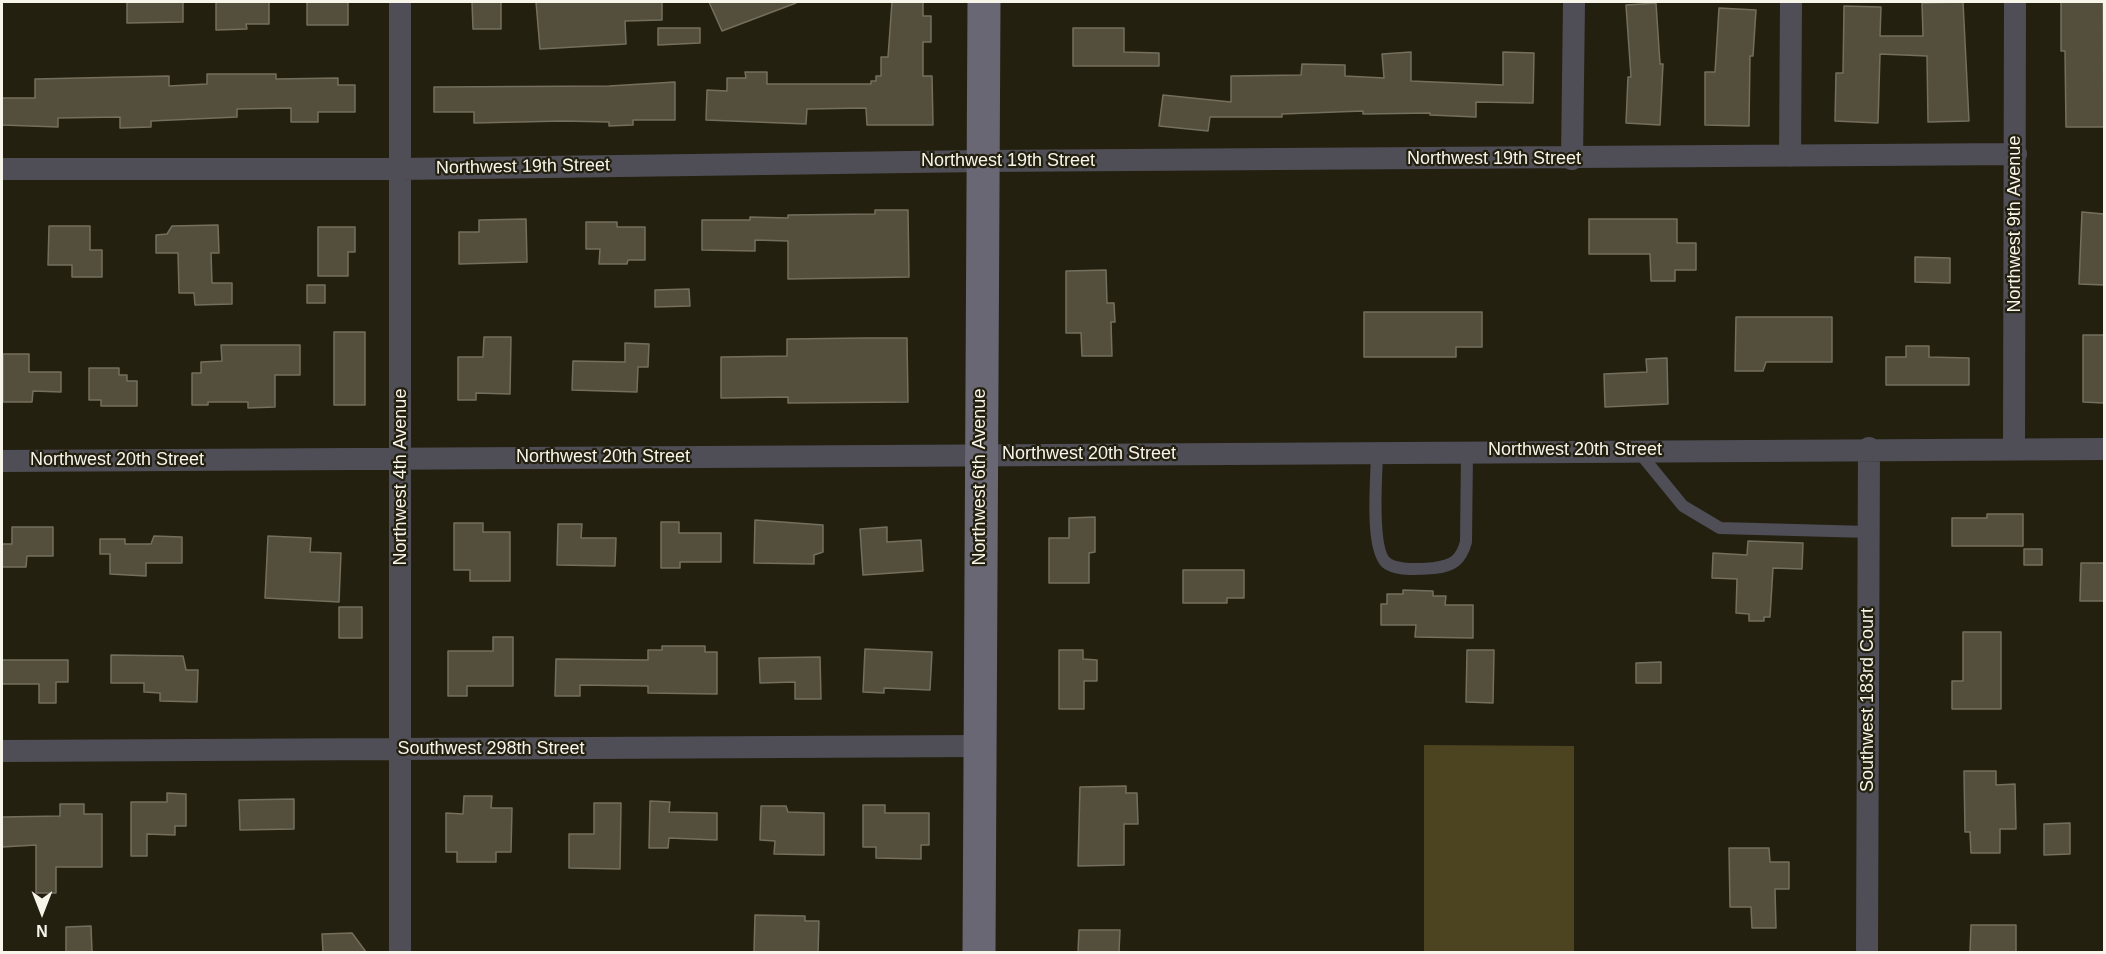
<!DOCTYPE html>
<style>
body{margin:0}
#map{position:relative;width:2106px;height:954px;overflow:hidden;background:#242010;font-family:Helvetica,sans-serif}
canvas{display:block}
.frame{position:absolute;inset:0;border:3px solid #f7f5ea;pointer-events:none}
.north{position:absolute;left:12px;top:882px;width:60px;height:60px;-webkit-text-stroke:4px #242010;paint-order:stroke;rotate:180deg;font-size:16px;font-weight:700;line-height:24px;text-align:center;color:#f7f5ea}
.north::after{content:'';display:block;margin:auto;width:21px;height:27px;background:#f7f5ea;clip-path:polygon(50% 0,100% 100%,50% 72%,0 100%)}
</style>
<div id="map">
<canvas width="2106" height="954"></canvas>
<div class="frame"></div>
<div class="north">N</div>
</div>
<script>
const ctx = document.querySelector('canvas').getContext('2d');
ctx.lineJoin = 'round';
function fill(path, color) { ctx.fillStyle = color; ctx.fill(path, 'evenodd'); }
function stroke(path, color, width, dash) { ctx.strokeStyle = color; ctx.lineWidth = width; ctx.lineCap = dash ? 'butt' : 'round'; ctx.setLineDash(dash || []); ctx.stroke(path); }
function drawText(font, color, halo, rows, align = 'center') {
  ctx.font = font + ' Helvetica,sans-serif'; ctx.lineWidth = 4.5; ctx.setLineDash([]); ctx.textBaseline = 'middle'; ctx.strokeStyle = halo; ctx.fillStyle = color; for (const [text, x, y, turn = 0] of rows) {
    ctx.save(); ctx.translate(x, y); ctx.rotate((+turn || 0) * Math.PI / 180); ctx.textAlign = isNaN(turn) ? turn : align; if (halo) ctx.strokeText(text, 0, 0); ctx.fillText(text, 0, 0); ctx.restore();
  }
}
fill(new Path2D(`
 M 1424,745 L 1574,746 L 1574,952 L 1424,952 Z`), '#4c4320');
const building = new Path2D(`
 M 127,2 L 183,2 L 183,22 L 127,23 Z
 M 216,2 L 269,2 L 269,24 L 246,24 L 247,29 L 216,30 Z
 M 307,2 L 348,2 L 348,25 L 307,25 Z
 M 472,2 L 501,2 L 501,29 L 473,29 Z
 M 536,2 L 662,2 L 662,20 L 625,21 L 626,44 L 540,49 Z
 M 709,2 L 795,2 L 796,3 L 722,31 Z
 M 892,2 L 923,2 L 923,16 L 931,16 L 931,42 L 923,42 L 923,76 L 932,76 L 933,125 L 867,125 L 866,108 L 807,109 L 806,124 L 706,120 L 707,90 L 727,91 L 727,78 L 746,78 L 745,72 L 767,72 L 767,84 L 871,84 L 871,81 L 876,81 L 876,76 L 881,76 L 881,57 L 888,57 Z
 M 1963,2 L 1969,121 L 1928,122 L 1927,56 L 1880,54 L 1878,123 L 1835,121 L 1836,73 L 1843,73 L 1844,6 L 1881,7 L 1880,36 L 1923,36 L 1922,3 Z
 M 2061,2 L 2103,2 L 2104,127 L 2066,127 L 2065,51 L 2061,51 Z
 M 1656,3 L 1660,64 L 1663,64 L 1660,125 L 1626,123 L 1628,77 L 1631,77 L 1626,5 Z
 M 1719,8 L 1756,10 L 1753,56 L 1750,56 L 1749,126 L 1705,125 L 1705,72 L 1715,72 Z
 M 658,28 L 700,28 L 700,43 L 658,45 Z
 M 1073,28 L 1124,28 L 1124,52 L 1159,53 L 1159,66 L 1073,66 Z
 M 1411,52 L 1411,81 L 1503,85 L 1503,52 L 1534,53 L 1533,103 L 1476,102 L 1476,117 L 1430,115 L 1430,113 L 1363,114 L 1363,111 L 1282,114 L 1282,117 L 1210,117 L 1208,131 L 1159,126 L 1163,95 L 1231,102 L 1231,76 L 1301,75 L 1302,64 L 1345,65 L 1345,76 L 1384,78 L 1382,54 Z
 M 207,74 L 276,74 L 276,79 L 338,78 L 338,85 L 355,85 L 355,112 L 318,112 L 318,122 L 291,122 L 291,108 L 237,109 L 237,117 L 151,121 L 151,127 L 120,128 L 120,117 L 58,118 L 58,127 L 2,125 L 2,98 L 35,98 L 35,79 L 169,76 L 169,86 L 207,84 Z
 M 675,82 L 675,120 L 633,120 L 633,125 L 609,126 L 609,122 L 563,121 L 474,123 L 474,112 L 434,112 L 434,87 L 609,86 Z
 M 875,210 L 908,210 L 909,277 L 788,279 L 788,241 L 755,240 L 755,251 L 702,250 L 702,220 L 750,220 L 750,217 L 788,218 L 788,215 L 875,214 Z
 M 2082,212 L 2104,214 L 2104,285 L 2079,284 Z
 M 526,219 L 527,262 L 459,264 L 459,232 L 479,232 L 479,220 Z
 M 1589,219 L 1677,219 L 1677,243 L 1696,243 L 1696,270 L 1675,270 L 1675,281 L 1651,281 L 1650,254 L 1589,254 Z
 M 586,222 L 617,222 L 617,227 L 645,227 L 645,260 L 628,260 L 627,264 L 599,264 L 600,249 L 586,249 Z
 M 218,225 L 219,253 L 211,253 L 212,283 L 232,283 L 232,304 L 195,305 L 194,293 L 179,293 L 178,253 L 156,253 L 156,235 L 167,234 L 172,226 Z
 M 49,226 L 90,226 L 90,250 L 102,250 L 102,277 L 72,277 L 72,265 L 48,265 Z
 M 318,227 L 355,227 L 355,252 L 348,252 L 348,276 L 318,276 Z
 M 1915,257 L 1950,258 L 1950,283 L 1915,282 Z
 M 1106,270 L 1107,303 L 1114,303 L 1115,322 L 1111,322 L 1112,356 L 1082,356 L 1081,333 L 1066,333 L 1066,271 Z
 M 307,285 L 325,285 L 325,303 L 307,303 Z
 M 689,289 L 690,306 L 655,307 L 655,290 Z
 M 1364,312 L 1482,312 L 1482,347 L 1456,347 L 1456,357 L 1364,357 Z
 M 1736,317 L 1832,317 L 1832,362 L 1766,362 L 1763,371 L 1735,371 Z
 M 334,332 L 365,332 L 365,405 L 334,405 Z
 M 2083,335 L 2104,335 L 2104,403 L 2083,402 Z
 M 484,337 L 511,337 L 510,394 L 476,393 L 476,400 L 458,400 L 458,357 L 483,357 Z
 M 864,338 L 907,338 L 908,402 L 788,403 L 788,397 L 721,398 L 721,357 L 787,356 L 787,339 Z
 M 625,343 L 649,344 L 648,367 L 638,367 L 637,392 L 572,390 L 573,361 L 625,362 Z
 M 221,345 L 300,345 L 300,375 L 275,375 L 275,407 L 248,408 L 248,402 L 208,402 L 208,405 L 192,405 L 192,373 L 201,373 L 201,362 L 222,361 Z
 M 1906,346 L 1929,346 L 1929,357 L 1969,358 L 1969,385 L 1886,385 L 1886,357 L 1906,357 Z
 M 3,354 L 29,354 L 29,372 L 61,372 L 61,392 L 33,391 L 32,402 L 3,402 Z
 M 1667,358 L 1668,404 L 1605,407 L 1604,374 L 1647,372 L 1646,359 Z
 M 89,368 L 119,368 L 119,375 L 127,375 L 127,381 L 137,381 L 137,406 L 101,406 L 101,400 L 89,400 Z
 M 1987,514 L 2023,514 L 2023,546 L 1952,546 L 1952,518 L 1987,518 Z
 M 1095,517 L 1095,552 L 1089,553 L 1089,583 L 1049,583 L 1049,538 L 1069,538 L 1069,518 Z
 M 755,520 L 823,525 L 823,552 L 814,555 L 814,564 L 754,563 Z
 M 661,522 L 679,522 L 679,533 L 721,533 L 721,562 L 680,562 L 680,568 L 661,568 Z
 M 454,523 L 483,523 L 483,532 L 510,532 L 510,581 L 470,581 L 470,570 L 454,570 Z
 M 558,524 L 582,524 L 581,538 L 616,538 L 615,566 L 557,565 Z
 M 12,527 L 53,527 L 53,556 L 27,556 L 26,567 L 2,567 L 2,544 L 12,544 Z
 M 887,527 L 887,542 L 921,540 L 923,571 L 863,575 L 860,529 Z
 M 154,536 L 182,537 L 182,563 L 146,563 L 146,576 L 110,574 L 110,554 L 100,554 L 100,539 L 125,539 L 125,544 L 151,544 Z
 M 268,536 L 311,538 L 310,552 L 341,553 L 339,602 L 265,598 Z
 M 1748,541 L 1803,543 L 1802,569 L 1773,568 L 1770,617 L 1764,617 L 1764,621 L 1749,621 L 1749,614 L 1736,613 L 1737,579 L 1712,578 L 1713,553 L 1747,555 Z
 M 2024,549 L 2042,549 L 2042,565 L 2024,565 Z
 M 2081,563 L 2104,563 L 2104,601 L 2080,601 Z
 M 1183,570 L 1244,570 L 1244,598 L 1227,598 L 1227,603 L 1183,603 Z
 M 1403,590 L 1433,591 L 1433,596 L 1446,596 L 1445,605 L 1473,605 L 1473,638 L 1415,637 L 1416,625 L 1381,625 L 1381,604 L 1387,604 L 1387,594 L 1403,594 Z
 M 339,607 L 362,607 L 362,638 L 339,638 Z
 M 1963,632 L 2001,632 L 2001,709 L 1952,709 L 1952,681 L 1963,681 Z
 M 493,637 L 513,637 L 513,686 L 467,686 L 467,696 L 448,696 L 448,651 L 493,651 Z
 M 662,646 L 705,646 L 705,652 L 717,652 L 717,694 L 648,693 L 648,686 L 580,685 L 580,696 L 555,696 L 556,659 L 648,660 L 648,650 L 662,650 Z
 M 865,649 L 932,652 L 930,690 L 884,688 L 884,693 L 863,692 Z
 M 1059,650 L 1083,650 L 1083,659 L 1097,660 L 1097,681 L 1084,681 L 1084,709 L 1059,709 Z
 M 1467,650 L 1494,650 L 1493,703 L 1466,702 Z
 M 111,655 L 183,656 L 186,670 L 198,670 L 197,702 L 160,701 L 160,693 L 144,692 L 144,683 L 111,683 Z
 M 820,657 L 821,699 L 795,699 L 795,682 L 760,683 L 759,658 Z
 M 2,660 L 68,660 L 68,682 L 56,682 L 56,703 L 39,703 L 39,684 L 2,684 Z
 M 1661,662 L 1661,683 L 1636,683 L 1636,663 Z
 M 1964,771 L 1996,771 L 1996,785 L 2015,784 L 2016,829 L 2000,829 L 2000,853 L 1971,853 L 1970,832 L 1965,832 Z
 M 1126,786 L 1126,793 L 1137,793 L 1138,824 L 1124,824 L 1124,865 L 1078,866 L 1080,787 Z
 M 167,793 L 186,794 L 186,826 L 175,826 L 175,835 L 147,834 L 147,856 L 131,856 L 131,802 L 167,802 Z
 M 464,796 L 492,796 L 491,808 L 512,808 L 511,852 L 496,852 L 496,862 L 457,862 L 457,852 L 446,852 L 446,813 L 463,814 Z
 M 294,799 L 294,829 L 240,830 L 239,800 Z
 M 650,801 L 670,802 L 669,812 L 717,813 L 717,840 L 669,838 L 668,848 L 649,848 Z
 M 594,803 L 621,803 L 620,869 L 569,868 L 569,834 L 594,834 Z
 M 60,804 L 84,804 L 84,814 L 102,814 L 102,867 L 56,867 L 56,893 L 36,893 L 36,845 L 2,847 L 2,817 L 60,816 Z
 M 863,805 L 885,805 L 885,813 L 929,813 L 929,845 L 921,845 L 921,859 L 876,858 L 876,847 L 863,847 Z
 M 761,806 L 786,806 L 788,812 L 824,813 L 824,855 L 774,854 L 775,841 L 760,840 Z
 M 2070,823 L 2070,854 L 2044,855 L 2044,824 Z
 M 1729,848 L 1769,848 L 1770,862 L 1789,862 L 1789,889 L 1775,889 L 1776,928 L 1752,928 L 1751,907 L 1730,907 Z
 M 755,915 L 805,916 L 805,921 L 819,921 L 818,952 L 754,952 Z
 M 1971,925 L 2016,925 L 2016,952 L 1970,952 Z
 M 91,926 L 92,952 L 66,952 L 66,927 Z
 M 1079,930 L 1120,930 L 1119,952 L 1078,952 Z
 M 352,933 L 366,952 L 323,952 L 322,934 Z`);
fill(building, '#544f3d');
stroke(building, '#746f5c', 1.5);
stroke(new Path2D(`
 M 1638,451 L 1683,506 L 1720,528 L 1869,532
 M 1377,452 C 1377,473 1369,553 1388,564 C 1400,571 1421,569 1434,568 C 1453,566 1461,560 1466,542 L 1467,451`), '#4f4e56', 12);
stroke(new Path2D(`
 M 1790,156 L 1791,2
 M 1572,159 L 1574,2
 M 2,169 L 401,169 L 983,161 L 2016,154
 M 2014,447 L 2015,2
 M 2,461 L 2104,449
 M 2,751 L 980,746
 M 400,952 L 400,2
 M 1867,952 L 1869,448`), '#4f4e56', 22);
stroke(new Path2D(`
 M 979,952 L 984,2`), '#696774', 33);
drawText('18px', '#f7f5ea', '#242010', [
 ["Northwest 19th Street",1494,159],
 ["Northwest 19th Street",1008,161],
 ["Northwest 19th Street",523,167,-1],
 ["Northwest 9th Avenue",2015,224,-90],
 ["Northwest 20th Street",1575,450],
 ["Northwest 20th Street",1089,454],
 ["Northwest 20th Street",603,457],
 ["Northwest 20th Street",117,460],
 ["Northwest 4th Avenue",401,477,-90],
 ["Northwest 6th Avenue",980,477,-90],
 ["Southwest 183rd Court",1868,700,-90],
 ["Southwest 298th Street",491,749]
]);
</script>
